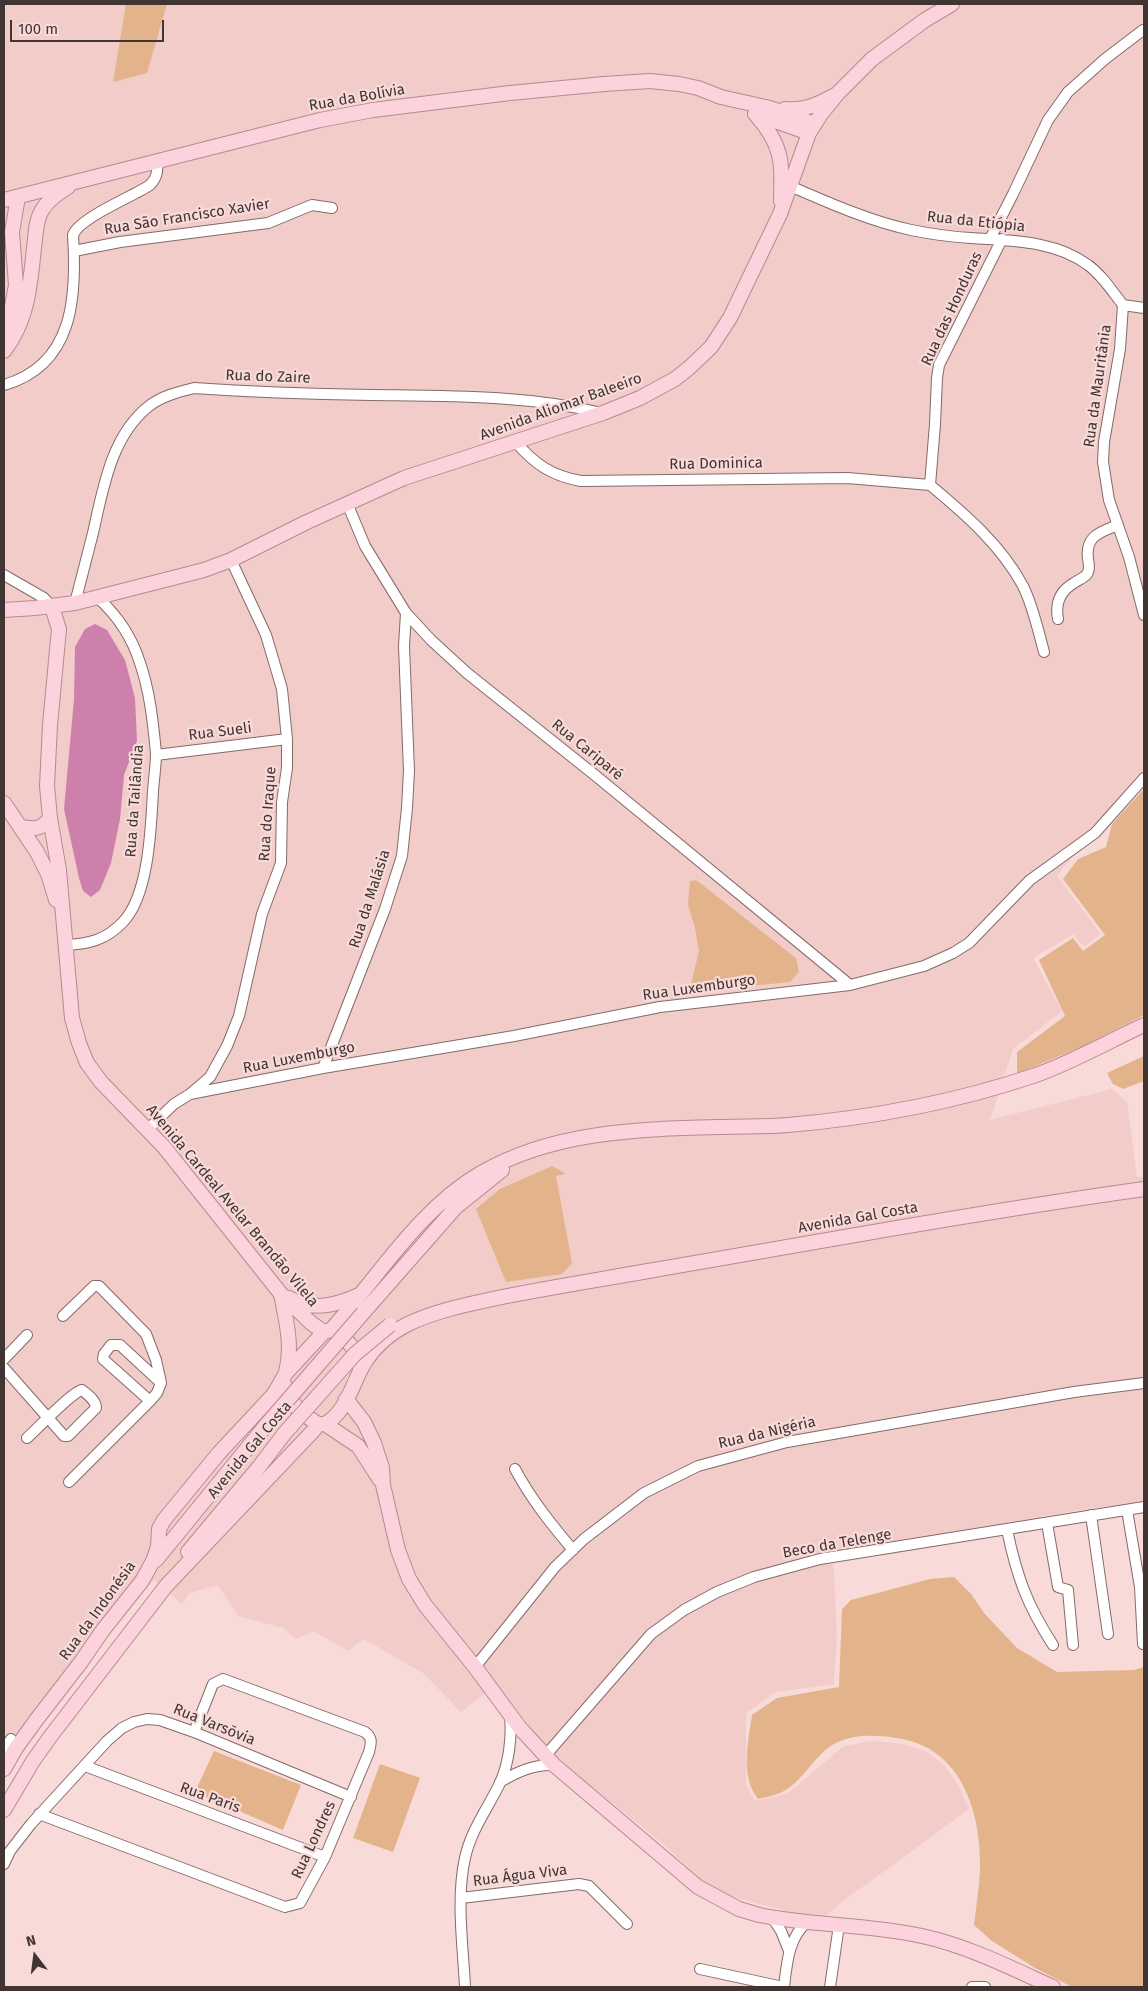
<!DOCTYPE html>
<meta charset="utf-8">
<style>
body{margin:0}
#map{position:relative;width:1148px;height:1991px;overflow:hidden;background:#f8dad8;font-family:"Fira Sans",sans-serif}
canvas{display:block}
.frame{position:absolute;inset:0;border:5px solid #413534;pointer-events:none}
.north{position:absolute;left:10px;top:1931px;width:50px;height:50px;-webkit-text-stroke:4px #f8dad8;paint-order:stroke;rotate:345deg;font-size:14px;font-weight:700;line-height:20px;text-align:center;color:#413534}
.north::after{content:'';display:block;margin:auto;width:18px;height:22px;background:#413534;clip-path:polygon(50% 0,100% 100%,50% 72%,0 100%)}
.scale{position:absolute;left:10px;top:20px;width:154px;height:22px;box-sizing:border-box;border:2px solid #413534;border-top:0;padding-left:6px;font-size:15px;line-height:18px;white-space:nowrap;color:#413534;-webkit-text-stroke:4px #f8dad8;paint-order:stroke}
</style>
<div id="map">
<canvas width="1148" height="1991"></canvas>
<div class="frame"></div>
<div class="north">N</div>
<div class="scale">100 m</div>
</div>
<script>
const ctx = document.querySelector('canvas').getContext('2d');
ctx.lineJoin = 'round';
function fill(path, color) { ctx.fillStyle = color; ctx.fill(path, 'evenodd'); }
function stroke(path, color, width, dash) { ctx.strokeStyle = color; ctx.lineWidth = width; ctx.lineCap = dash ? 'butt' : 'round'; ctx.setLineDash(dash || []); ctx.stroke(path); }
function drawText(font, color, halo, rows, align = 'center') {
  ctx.font = font + ' "Fira Sans",sans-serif'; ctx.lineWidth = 4.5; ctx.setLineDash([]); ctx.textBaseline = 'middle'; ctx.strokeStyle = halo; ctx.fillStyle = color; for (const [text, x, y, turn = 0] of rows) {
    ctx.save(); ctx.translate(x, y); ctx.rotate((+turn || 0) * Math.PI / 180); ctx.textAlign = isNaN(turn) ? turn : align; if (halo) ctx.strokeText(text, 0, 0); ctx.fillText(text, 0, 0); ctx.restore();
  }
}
fill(new Path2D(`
 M 4,4 L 1144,4 L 1144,772 L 1136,776 L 1057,876 L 1101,934 L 1084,947 L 1073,934 L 1033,958 L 1062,1011 L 1013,1049 L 990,1120 L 1112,1089 L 1127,1102 L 1137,1177 L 1144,1177 L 1144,1501 L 1086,1509 L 830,1553 L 834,1571 L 837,1636 L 834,1684 L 776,1692 L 746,1713 L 746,1785 L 755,1801 L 787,1794 L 844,1746 L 873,1741 L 904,1744 L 927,1752 L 945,1766 L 958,1785 L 969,1809 L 842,1902 L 826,1916 L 801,1915 L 726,1895 L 711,1889 L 661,1842 L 587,1783 L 546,1747 L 497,1684 L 461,1712 L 423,1673 L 364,1639 L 348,1651 L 313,1631 L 296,1639 L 283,1628 L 238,1616 L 218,1585 L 189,1593 L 182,1604 L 154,1580 L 75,1663 L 4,1765 Z`), '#f2ccc9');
fill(new Path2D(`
 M 126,4 L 167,4 L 147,73 L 113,82 Z
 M 1144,789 L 1144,1015 L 1083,1046 L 1017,1074 L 1017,1052 L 1065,1016 L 1039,960 L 1073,938 L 1083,951 L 1105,935 L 1063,879 L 1078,859 L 1106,847 L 1112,824 Z
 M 696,880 L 796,958 L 799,972 L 790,982 L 701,991 L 690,989 L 699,951 L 695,928 L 688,905 L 690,881 Z
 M 1144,1056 L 1144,1081 L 1123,1089 L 1113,1084 L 1107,1073 Z
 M 552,1166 L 566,1174 L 556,1176 L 572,1263 L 562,1274 L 506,1282 L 476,1209 L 500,1189 Z
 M 954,1577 L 971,1594 L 984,1613 L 1017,1648 L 1057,1672 L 1134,1670 L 1144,1667 L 1144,1987 L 1072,1987 L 1035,1968 L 992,1941 L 974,1925 C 976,1907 979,1889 980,1872 C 982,1814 962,1746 896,1738 C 877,1735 855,1734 836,1743 C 815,1753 802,1784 780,1793 C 773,1796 765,1797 758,1799 C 754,1793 750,1787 749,1780 C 744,1762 749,1734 752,1715 L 777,1698 L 839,1687 L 842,1609 L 851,1600 L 930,1579 Z
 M 214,1751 L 301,1785 L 283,1830 L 195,1792 Z
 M 380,1764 L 420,1778 L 393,1852 L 353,1838 Z`), '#e3b38c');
fill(new Path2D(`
 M 95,624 L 107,630 L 125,660 L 135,698 L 137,741 L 124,775 L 120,819 L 111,863 L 100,890 L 91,897 L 83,891 L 79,878 L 64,809 L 74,699 L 75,647 L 85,629 Z`), '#ce80ad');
const minor = new Path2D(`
 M 790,186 C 829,203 870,221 911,230 C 931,234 951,237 971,238 C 1010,241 1055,240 1088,265 C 1102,275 1112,291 1123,305 L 1144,308
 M 990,239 L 1013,194 L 1048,120 L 1068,92 L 1105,59 L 1143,30
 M 74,251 L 120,242 L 268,223 L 312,205 L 332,208
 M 1123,305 L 1120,349 L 1104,442 L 1103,462 L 1109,500 L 1129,557 L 1144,615
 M 4,385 C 74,365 77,296 73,235 C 79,218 132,197 150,185 C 157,178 158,171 157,161
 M 515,441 C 534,464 552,476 581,481 L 847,478 L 930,485
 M 930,485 L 935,424 L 937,378 L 939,365 L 1002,239
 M 930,485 C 965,514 1001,545 1023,586 C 1033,606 1038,630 1044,652
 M 347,503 L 365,546 L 406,613 L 431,640 L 467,673 L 596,776 L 850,985
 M 4,575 L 44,598 L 52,607
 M 75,603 C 81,579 87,556 93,533 C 103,489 111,436 149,406 C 162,396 178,392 194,388 C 253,392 313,394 372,395 C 449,396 526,395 602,413
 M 1058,619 C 1055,603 1060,591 1074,583 C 1078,580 1084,578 1087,574 C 1090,570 1089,564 1088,559 C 1085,536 1100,532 1118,525
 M 156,755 L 287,739
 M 65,945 C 89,944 106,940 123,922 C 149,895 151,827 153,791 C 154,778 156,765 156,753 C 153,722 150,692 140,663 C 132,637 117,615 97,597
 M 323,1068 L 385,909 L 402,856 L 407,808 L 409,771 L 404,646 L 406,613
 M 190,1094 L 323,1068 L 514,1036 L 660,1007 L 850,985 L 924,966 L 953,953 L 969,943 L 1030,880 L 1095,833 L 1144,778
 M 148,1129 L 174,1104 L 190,1094 L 210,1077 L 227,1046 L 239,1016 L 262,914 L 281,863 L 282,802 L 287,768 L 287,739 L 282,689 L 266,635 L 231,560
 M 63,1316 L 94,1286 L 99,1286 L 146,1334 L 156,1360 L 161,1383 L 157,1393 L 150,1401 L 69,1482
 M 4,1359 L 27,1335
 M 4,1368 L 64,1436 L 68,1436 L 96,1408 C 96,1400 88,1395 82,1390 C 72,1392 37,1429 27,1438
 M 150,1401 L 103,1359 L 104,1354 L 111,1345 L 120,1345 L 160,1382
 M 515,1469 C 531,1499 551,1524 573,1550
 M 1127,1510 L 1140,1587 L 1143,1644
 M 1091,1515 L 1108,1634
 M 1047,1523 L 1058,1587 L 1068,1590 L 1073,1645
 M 1007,1530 C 1017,1577 1027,1605 1053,1645
 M 475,1667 L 555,1567 L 584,1539 L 644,1493 L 698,1466 L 787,1442 L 1074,1392 L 1144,1383
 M 4,1749 L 11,1739
 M 545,1756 L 651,1634 L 684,1610 L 717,1592 L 754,1577 L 820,1559 L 1144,1507
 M 85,1766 L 325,1857
 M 500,1782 C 517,1772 534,1764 554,1765
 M 39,1814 L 285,1907 L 300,1903 L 325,1857 L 369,1752 C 371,1744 373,1738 365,1732 L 223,1679 L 213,1684 L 194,1732
 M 4,1864 L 10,1851 L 31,1824 L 107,1741 L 122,1728 L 134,1722 L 147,1719 L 160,1720 L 194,1732 L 351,1797
 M 461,1898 L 579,1884 L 589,1886 L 627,1924
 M 772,1917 L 781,1931 L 789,1951
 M 700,1969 L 783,1987
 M 465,1987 C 463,1946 456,1898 465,1858 C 471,1830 488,1808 500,1783 C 509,1763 512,1737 510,1716
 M 784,1987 C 787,1963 788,1938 808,1921
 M 830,1987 L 839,1925
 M 972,1987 L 985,1987`);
const major = new Path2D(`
 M 785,109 C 803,111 817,105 833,96
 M 755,114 L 809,133
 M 756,115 C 783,146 782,161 781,201
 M 4,200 L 320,120 L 373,110 L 510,93 L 604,84 L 650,81 L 679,84 L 698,88 L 721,97 L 770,108 L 815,124
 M 4,330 L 10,317 L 16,285 L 12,232 L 18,197
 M 4,351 C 28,321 30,285 34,248 C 36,235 35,222 42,210 C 48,200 58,193 68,187
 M 52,607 L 59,629 L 50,725 L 47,786 L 50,818 L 59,870 L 72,1018 L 79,1043 L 87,1063 L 101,1082 L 164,1147 L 281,1294 L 311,1323 L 324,1332
 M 4,610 L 35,608 L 75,603 L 204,570 L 231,560 L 307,522 L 404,478 L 603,413 L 640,398 L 675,379 L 689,368 L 711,347 L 730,318 L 780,214 L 809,133 L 821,114 L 838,93 L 872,59 L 925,20 L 952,4
 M 4,803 L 37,852 L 48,874 L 56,900
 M 20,827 C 33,829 42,830 50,818
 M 281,1294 C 286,1320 293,1346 286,1372
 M 289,1298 C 314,1312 337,1305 361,1294
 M 363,1313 L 456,1207 L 502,1170
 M 331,1330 C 378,1277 419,1209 481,1173 C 553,1131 640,1129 720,1127 C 742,1126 766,1127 788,1125 C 870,1118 955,1102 1033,1076 C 1071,1063 1107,1042 1144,1025
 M 334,1331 C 346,1340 358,1348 358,1364
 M 286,1387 L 291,1400 L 300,1412 L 318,1424 L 325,1424 L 358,1446 L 380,1480
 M 346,1399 L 364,1422 L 374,1443 L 382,1468 L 383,1485 L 398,1550 L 409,1579 L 425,1605 L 475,1667 L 520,1728 L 554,1765 L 698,1887 L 739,1909 L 759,1915 C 813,1926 868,1924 922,1936 C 968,1946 1011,1968 1053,1987
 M 325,1424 C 347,1412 353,1381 365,1362 C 376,1345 390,1333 408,1324 C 437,1310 470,1304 502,1297 C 552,1287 603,1279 654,1270 C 818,1242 980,1212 1144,1189
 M 188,1552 L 259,1467 L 284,1434
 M 156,1560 L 267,1424
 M 4,1769 L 16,1748 L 37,1719 L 81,1662 L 103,1630 L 142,1581 L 153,1561 L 158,1547 L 159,1529 L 164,1520 L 219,1453 L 274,1394 L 286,1373 L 324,1332 L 331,1330
 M 4,1810 L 33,1761 L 50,1737 L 166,1586 L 314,1430 L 318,1424`);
stroke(minor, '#846a68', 12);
stroke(major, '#b98892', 16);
stroke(minor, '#fff', 10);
stroke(major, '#fcd3dc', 14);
const majorBridge = new Path2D(`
 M 267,1424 L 363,1313
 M 284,1434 L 355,1354 L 390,1325`);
stroke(majorBridge, '#b98892', 16, []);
stroke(majorBridge, '#fcd3dc', 14);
drawText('15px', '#413534', '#f8dad8', [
 ["Rua da Bolívia",357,98,-10],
 ["Rua São Francisco Xavier",187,217,-9],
 ["Rua da Etiópia",976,222,6],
 ["Rua das Honduras",952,309,-65],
 ["Rua do Zaire",268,377,2],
 ["Rua da Mauritânia",1098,386,-82],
 ["Avenida Aliomar Baleeiro",561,407,-20],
 ["Rua Dominica",716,464,-1],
 ["Rua Sueli",220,732,-7],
 ["Rua Cariparé",587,750,39],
 ["Rua da Tailândia",135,801,-86],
 ["Rua do Iraque",268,814,-86],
 ["Rua da Malásia",370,899,-72],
 ["Rua Luxemburgo",699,988,-8],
 ["Rua Luxemburgo",299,1058,-11],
 ["Avenida Cardeal Avelar Brandão Vilela",232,1206,50],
 ["Avenida Gal Costa",858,1218,-10],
 ["Rua da Nigéria",767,1433,-13],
 ["Avenida Gal Costa",250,1450,-50],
 ["Beco da Telenge",837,1544,-10],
 ["Rua da Indonésia",98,1611,-54],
 ["Rua Varsōvia",214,1725,22],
 ["Rua Paris",210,1798,20],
 ["Rua Londres",314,1840,-65],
 ["Rua Água Viva",520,1876,-7]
]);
</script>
